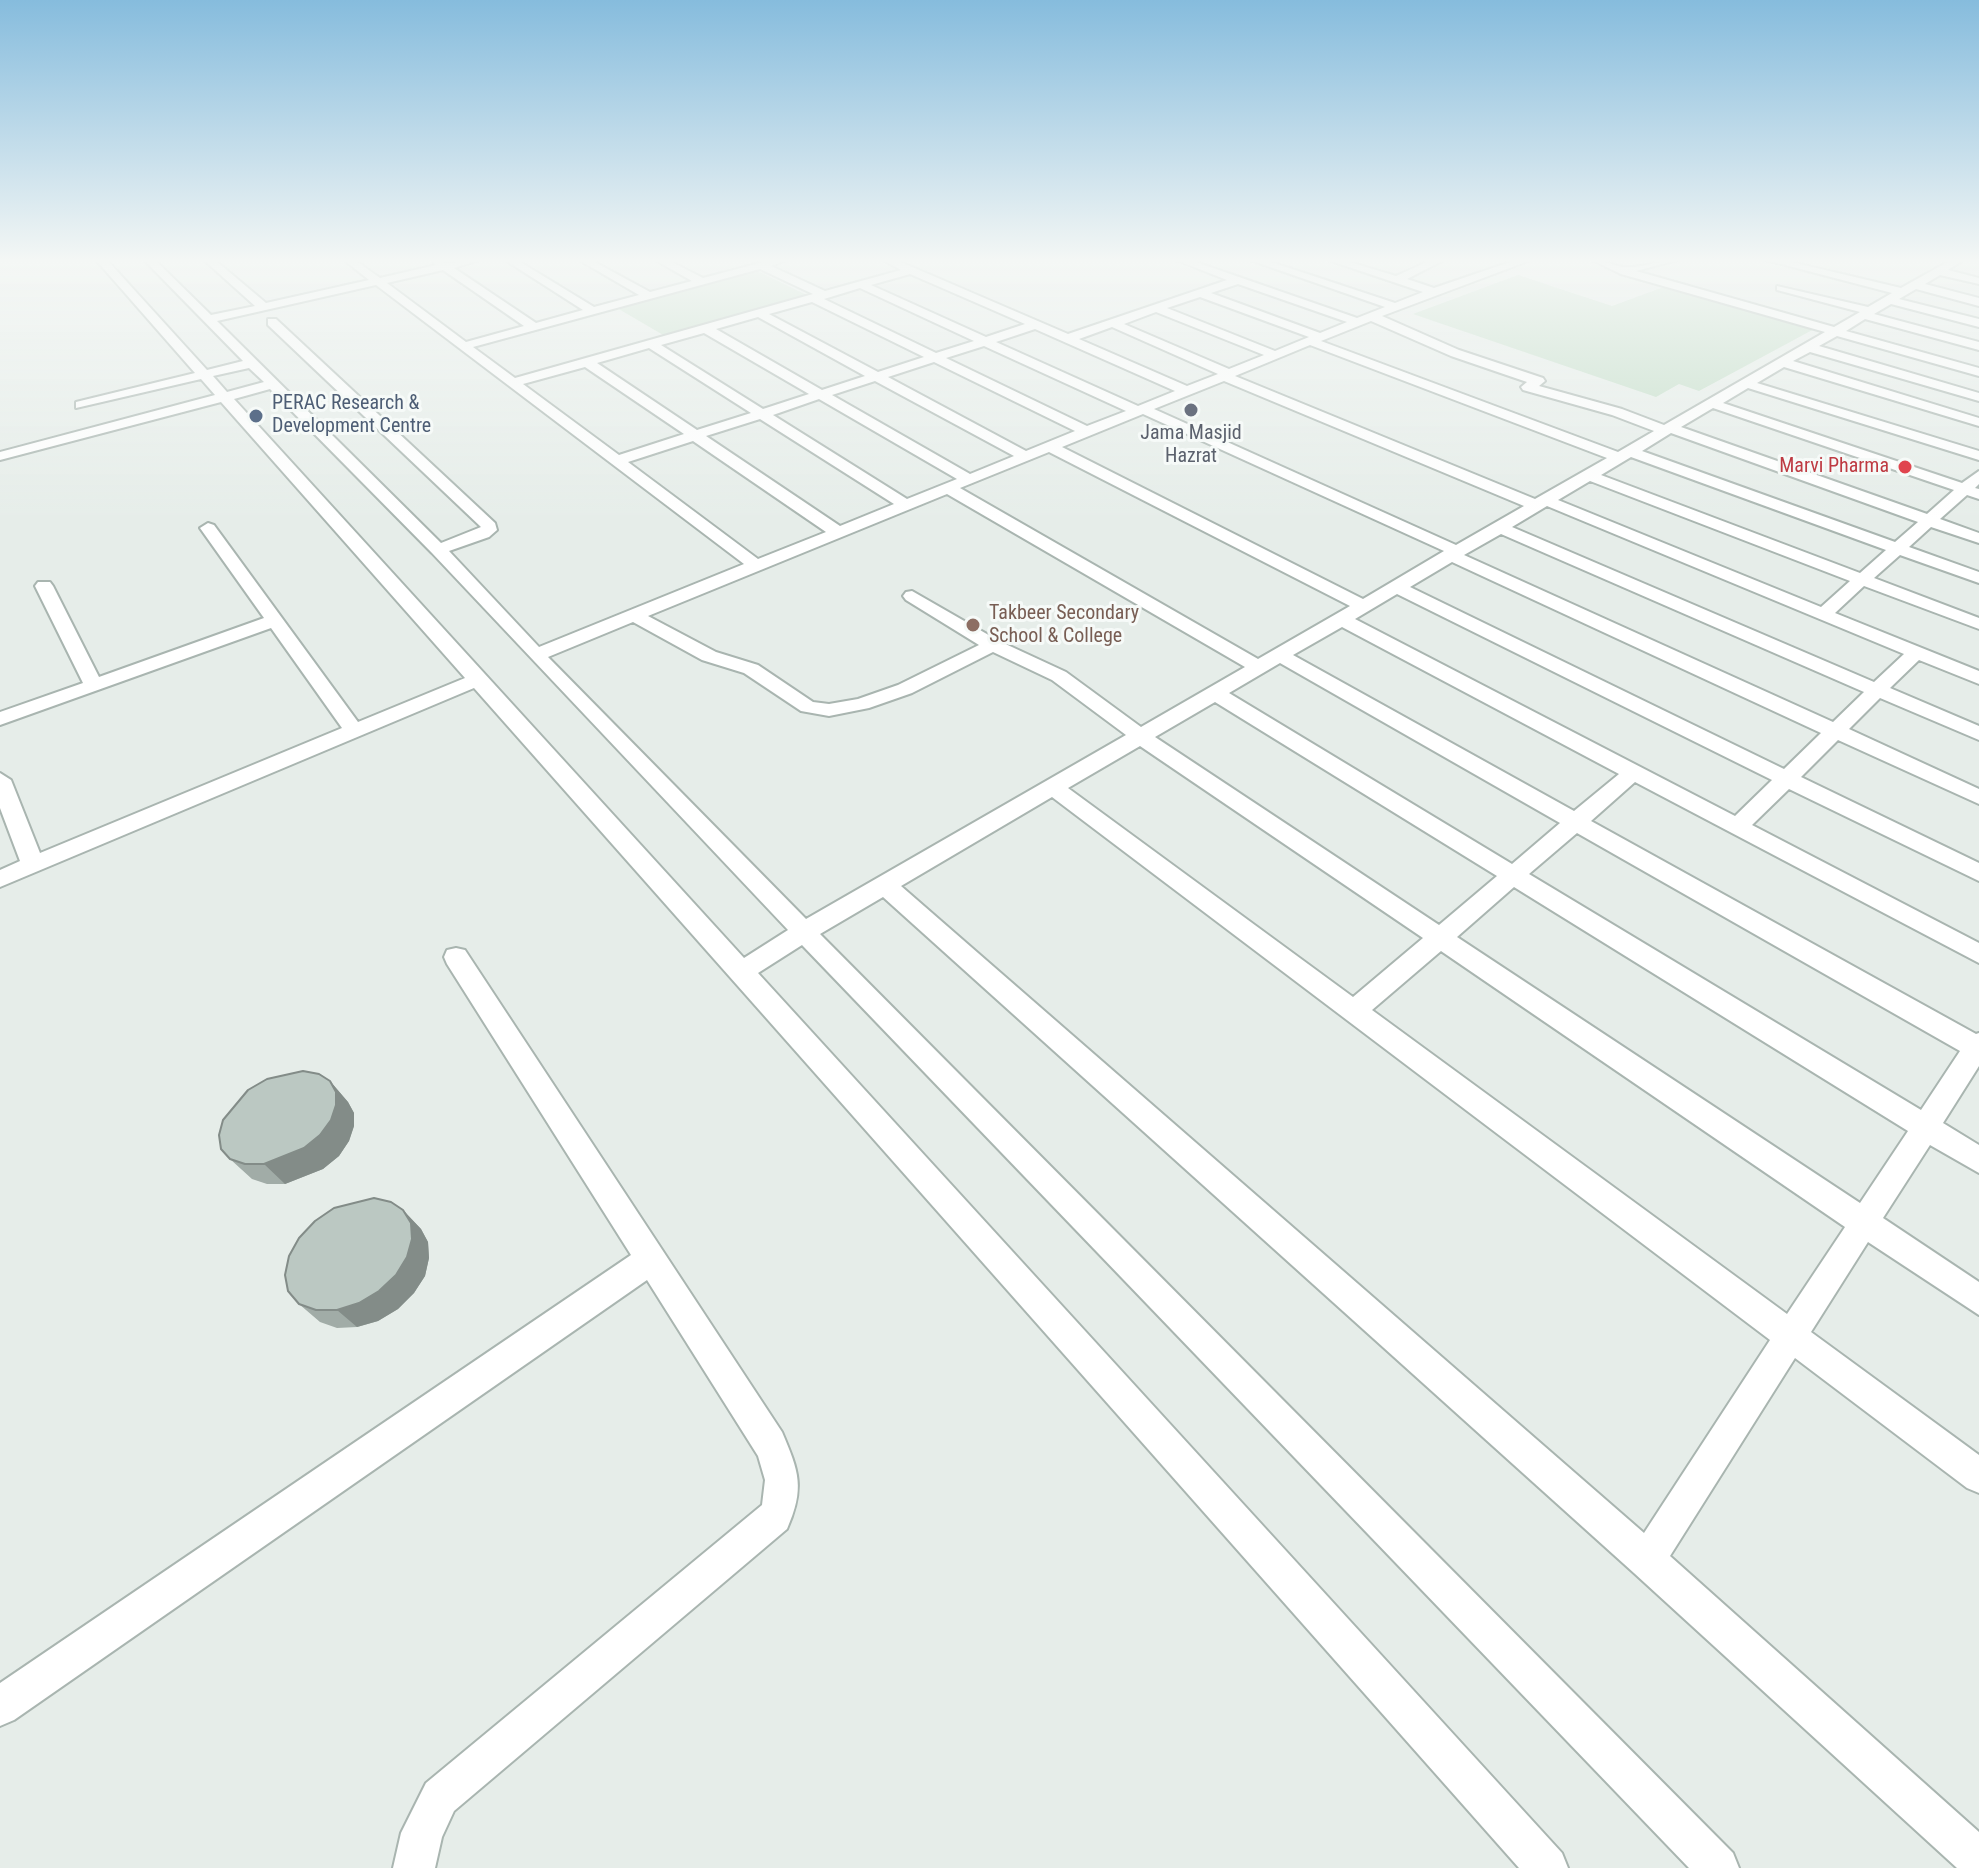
<!DOCTYPE html>
<style>
body{margin:0}
canvas{display:block;background:#e6ede9}
</style>
<canvas width="1979" height="1868"></canvas>
<script>
const ctx = document.querySelector('canvas').getContext('2d');
ctx.lineJoin = 'round';
function fill(path, color) { ctx.fillStyle = color; ctx.fill(path, 'evenodd'); }
function stroke(path, color, width, dash) { ctx.strokeStyle = color; ctx.lineWidth = width; ctx.lineCap = dash ? 'butt' : 'round'; ctx.setLineDash(dash || []); ctx.stroke(path); }
function drawText(font, color, halo, rows, align = 'center') {
  ctx.font = font + ' "Roboto Condensed",sans-serif'; ctx.lineWidth = 6; ctx.setLineDash([]); ctx.textBaseline = 'middle'; ctx.strokeStyle = halo; ctx.fillStyle = color; for (const [text, x, y, turn = 0] of rows) {
    ctx.save(); ctx.translate(x, y); ctx.rotate((+turn || 0) * Math.PI / 180); ctx.textAlign = isNaN(turn) ? turn : align; if (halo) ctx.strokeText(text, 0, 0); ctx.fillText(text, 0, 0); ctx.restore();
  }
}
fill(new Path2D(`
 M 751,268 L 813,298 L 670,339 L 612,305 Z
 M 1518,275 L 1612,306 L 1669,285 L 1818,327 L 1699,391 L 1679,384 L 1656,397 L 1413,314 Z`), '#c1dcc6');
const minor = new Path2D(`
 M 96,260 L 107,260 L 207,370 L 243,361 L 144,260 L 155,260 L 211,315 L 255,306 L 204,260 L 215,260 L 266,303 L 369,280 L 344,260 L 355,260 L 380,278 L 436,265 L 432,260 L 447,263 L 479,260 L 454,268 L 536,323 L 583,310 L 505,260 L 517,260 L 594,307 L 639,295 L 579,260 L 591,260 L 650,292 L 692,281 L 655,260 L 668,260 L 703,278 L 771,260 L 787,260 L 771,266 L 825,291 L 901,270 L 883,260 L 896,260 L 1068,334 L 1227,280 L 1176,260 L 1190,260 L 1357,318 L 1385,307 L 1250,260 L 1265,260 L 1395,303 L 1423,292 L 1328,260 L 1343,260 L 1396,276 L 1431,260 L 1444,260 L 1407,279 L 1434,288 L 1516,260 L 1531,260 L 1382,316 L 1459,350 L 1543,378 L 1545,381 L 1539,386 L 1622,409 L 1664,425 L 1825,332 L 1621,274 L 1592,260 C 1606,260 1613,266 1624,267 C 1639,269 1660,260 1677,260 L 1636,271 L 1834,327 L 1860,312 L 1777,290 L 1777,286 L 1868,307 L 1892,293 L 1766,260 L 1783,260 L 1901,288 L 1951,260 L 1963,260 L 1948,270 L 1979,278 L 1979,284 L 1940,275 L 1925,284 L 1979,298 L 1979,306 L 1916,289 L 1899,299 L 1979,319 L 1979,327 L 1891,304 L 1874,314 L 1979,342 L 1979,350 L 1865,319 L 1846,331 L 1979,368 L 1979,376 L 1837,336 L 1819,346 L 1979,393 L 1979,401 L 1810,352 L 1793,361 L 1979,418 L 1979,426 L 1784,367 L 1757,383 L 1979,451 L 1979,460 L 1748,388 L 1723,403 L 1962,483 L 1979,471 L 1979,484 L 1975,488 L 1979,489 L 1979,499 L 1967,495 L 1940,519 L 1979,533 L 1979,543 L 1931,527 L 1909,547 L 1979,572 L 1979,583 L 1900,555 L 1874,578 L 1979,618 L 1979,629 L 1864,586 L 1835,613 L 1979,671 L 1979,684 L 1919,660 L 1890,688 L 1979,726 L 1979,740 L 1880,698 L 1849,729 L 1979,789 L 1979,804 L 1838,740 L 1801,777 L 1979,863 L 1979,881 L 1789,789 L 1752,825 L 1979,943 L 1979,963 L 1635,782 L 1591,821 L 1976,1034 L 1979,1033 L 1979,1066 L 1943,1123 L 1979,1145 L 1979,1173 L 1930,1145 L 1883,1218 L 1979,1282 L 1979,1315 L 1868,1242 L 1811,1332 L 1979,1455 L 1979,1493 L 1967,1488 L 1795,1358 L 1670,1556 L 1979,1832 L 1979,1868 L 1957,1868 L 1634,1573 L 883,897 L 820,934 L 1733,1853 L 1739,1868 L 1689,1868 L 802,945 L 758,973 L 1562,1853 L 1568,1868 L 1519,1868 L 474,688 L 0,887 L 0,870 L 20,861 L 0,808 L 0,773 L 11,780 L 40,853 L 342,728 L 271,628 L 0,725 L 0,712 L 83,683 L 35,586 L 38,582 L 50,582 L 53,586 L 99,677 L 264,618 L 200,528 L 208,523 L 214,525 L 358,722 L 465,678 L 221,402 L 0,460 L 0,452 L 215,395 L 201,379 L 76,408 L 76,402 L 195,373 ZM 760,269 L 813,294 L 515,378 L 473,347 ZM 443,270 L 524,326 L 466,342 L 387,283 ZM 910,274 L 1025,324 L 986,337 L 871,285 ZM 1238,284 L 1347,322 L 1320,333 L 1211,293 ZM 376,285 L 744,564 L 539,647 L 449,551 L 489,537 L 497,530 L 495,523 L 276,319 L 268,319 L 268,325 L 481,527 L 441,543 L 217,321 ZM 860,288 L 974,341 L 936,353 L 824,299 ZM 1200,297 L 1309,337 L 1275,351 L 1167,308 ZM 812,302 L 924,357 L 878,372 L 769,314 ZM 1156,312 L 1264,355 L 1229,369 L 1124,324 ZM 758,317 L 865,376 L 822,390 L 716,329 ZM 1371,321 L 1451,356 L 1527,382 L 1521,387 L 1523,390 L 1612,415 L 1654,431 L 1618,452 L 1321,341 ZM 1112,327 L 1218,374 L 1187,386 L 1079,339 ZM 1035,329 L 1175,391 L 1138,406 L 996,342 ZM 704,333 L 809,394 L 763,409 L 661,345 ZM 1310,345 L 1607,458 L 1535,499 L 1235,376 ZM 984,346 L 1126,411 L 1087,426 L 946,358 ZM 649,348 L 751,413 L 697,430 L 597,363 ZM 934,362 L 1075,431 L 1026,451 L 888,377 ZM 585,367 L 684,434 L 619,455 L 523,384 ZM 249,368 L 264,382 L 227,392 L 213,376 ZM 875,381 L 1014,456 L 970,474 L 832,395 ZM 1224,381 L 1524,506 L 1456,545 L 1154,409 ZM 270,389 L 432,553 L 788,930 L 744,958 L 234,399 ZM 819,399 L 957,479 L 907,499 L 773,415 ZM 1713,408 L 1954,490 L 1927,514 L 1681,427 ZM 1143,414 L 1444,551 L 1363,599 L 1062,447 ZM 760,419 L 894,504 L 840,526 L 706,436 ZM 1671,433 L 1918,522 L 1895,542 L 1642,451 ZM 693,441 L 826,532 L 758,559 L 628,462 ZM 1049,452 L 1350,606 L 1258,659 L 960,488 ZM 1631,457 L 1886,550 L 1860,573 L 1601,475 ZM 1590,481 L 1850,581 L 1821,607 L 1558,500 ZM 947,494 L 1245,667 L 1141,727 L 1066,672 L 999,641 L 912,591 L 906,592 L 903,596 L 906,600 L 979,645 L 898,685 L 858,699 L 829,704 L 813,702 L 758,665 L 716,652 L 648,616 ZM 1547,506 L 1904,654 L 1874,682 L 1512,527 ZM 1501,534 L 1864,692 L 1833,722 L 1464,555 ZM 1452,562 L 1821,733 L 1784,769 L 1410,587 ZM 1397,594 L 1772,780 L 1735,816 L 1355,619 ZM 633,622 L 702,660 L 744,673 L 801,711 L 829,716 L 869,708 L 912,693 L 993,652 L 1052,680 L 1126,735 L 806,919 L 548,657 ZM 1342,627 L 1619,774 L 1574,811 L 1293,655 ZM 1280,663 L 1560,823 L 1512,864 L 1229,693 ZM 1215,702 L 1497,876 L 1439,925 L 1155,737 ZM 1140,746 L 1423,938 L 1353,997 L 1068,788 ZM 1052,797 L 1770,1340 L 1644,1533 L 901,886 ZM 1577,833 L 1960,1051 L 1921,1110 L 1529,874 ZM 1514,887 L 1908,1131 L 1860,1203 L 1457,937 ZM 1441,951 L 1845,1227 L 1787,1314 L 1372,1010 Z
 M 456,948 L 465,950 L 782,1432 C 799,1472 805,1488 787,1529 L 454,1811 L 442,1837 L 435,1868 L 393,1868 L 401,1833 L 426,1783 L 762,1505 L 765,1480 L 758,1456 L 647,1280 L 14,1720 L 0,1726 L 0,1683 L 631,1255 L 447,964 L 444,957 L 447,950 Z`);
stroke(minor, '#a9b5b0', 4);
fill(minor, '#fff');
fill(new Path2D(`
 M 330,1081 L 348,1102 L 354,1113 L 354,1126 L 349,1141 L 339,1156 L 323,1169 L 285,1184 L 267,1184 L 252,1179 L 230,1159 Z
 M 403,1210 L 421,1229 L 428,1242 L 429,1258 L 425,1276 L 414,1293 L 398,1309 L 378,1321 L 357,1327 L 337,1328 L 320,1322 L 299,1304 Z`), '#a1aca7');
fill(new Path2D(`
 M 330,1081 L 348,1102 L 354,1113 L 354,1126 L 349,1141 L 339,1156 L 323,1169 L 285,1184 L 264,1164 Z
 M 403,1210 L 421,1229 L 428,1242 L 429,1258 L 425,1276 L 414,1293 L 398,1309 L 378,1321 L 357,1327 L 337,1310 Z`), '#838c88');
const building = new Path2D(`
 M 303,1071 L 319,1074 L 330,1081 L 336,1092 L 336,1105 L 331,1120 L 320,1135 L 304,1148 L 264,1164 L 245,1164 L 230,1159 L 221,1149 L 219,1135 L 223,1120 L 248,1090 L 267,1079 Z
 M 374,1198 L 391,1202 L 403,1210 L 411,1223 L 412,1239 L 407,1257 L 396,1275 L 379,1291 L 359,1303 L 337,1310 L 316,1310 L 299,1304 L 288,1291 L 285,1275 L 289,1256 L 299,1238 L 315,1221 L 334,1208 Z`);
fill(building, '#bbc8c2');
stroke(building, '#838c88', 2);
const sky = ctx.createLinearGradient(0, 0, 0, 521);
sky.addColorStop(0, '#86bcdd');
sky.addColorStop(0.5, '#f4f7f5');
sky.addColorStop(1, '#f4f7f500');
ctx.fillStyle = sky;
ctx.fillRect(0, 0, 1979, 521);
for (const [x, y, r, color] of [
 [1191,410,8,"#6b7280"],
 [256,416,8,"#5c6f8a"],
 [1905,467,8,"#e0444e"],
 [973,625,8,"#8d6e63"]
]) { const dot = new Path2D(); dot.arc(x, y, r, 0, 2 * Math.PI); ctx.fillStyle = color; ctx.fill(dot); stroke(dot, '#f6faf8', 3); }
drawText('20px', '#4e5e75', '#f6faf8', [
 ["PERAC Research &",272,404],
 ["Development Centre",272,427]
], 'left');
drawText('20px', '#5b616d', '#f6faf8', [
 ["Jama Masjid",1191,434],
 ["Hazrat",1191,457]
]);
drawText('20px', '#be3a42', '#f6faf8', [
 ["Marvi Pharma",1889,467]
], 'right');
drawText('20px', '#785e54', '#f6faf8', [
 ["Takbeer Secondary",989,614],
 ["School & College",989,637]
], 'left');
</script>
